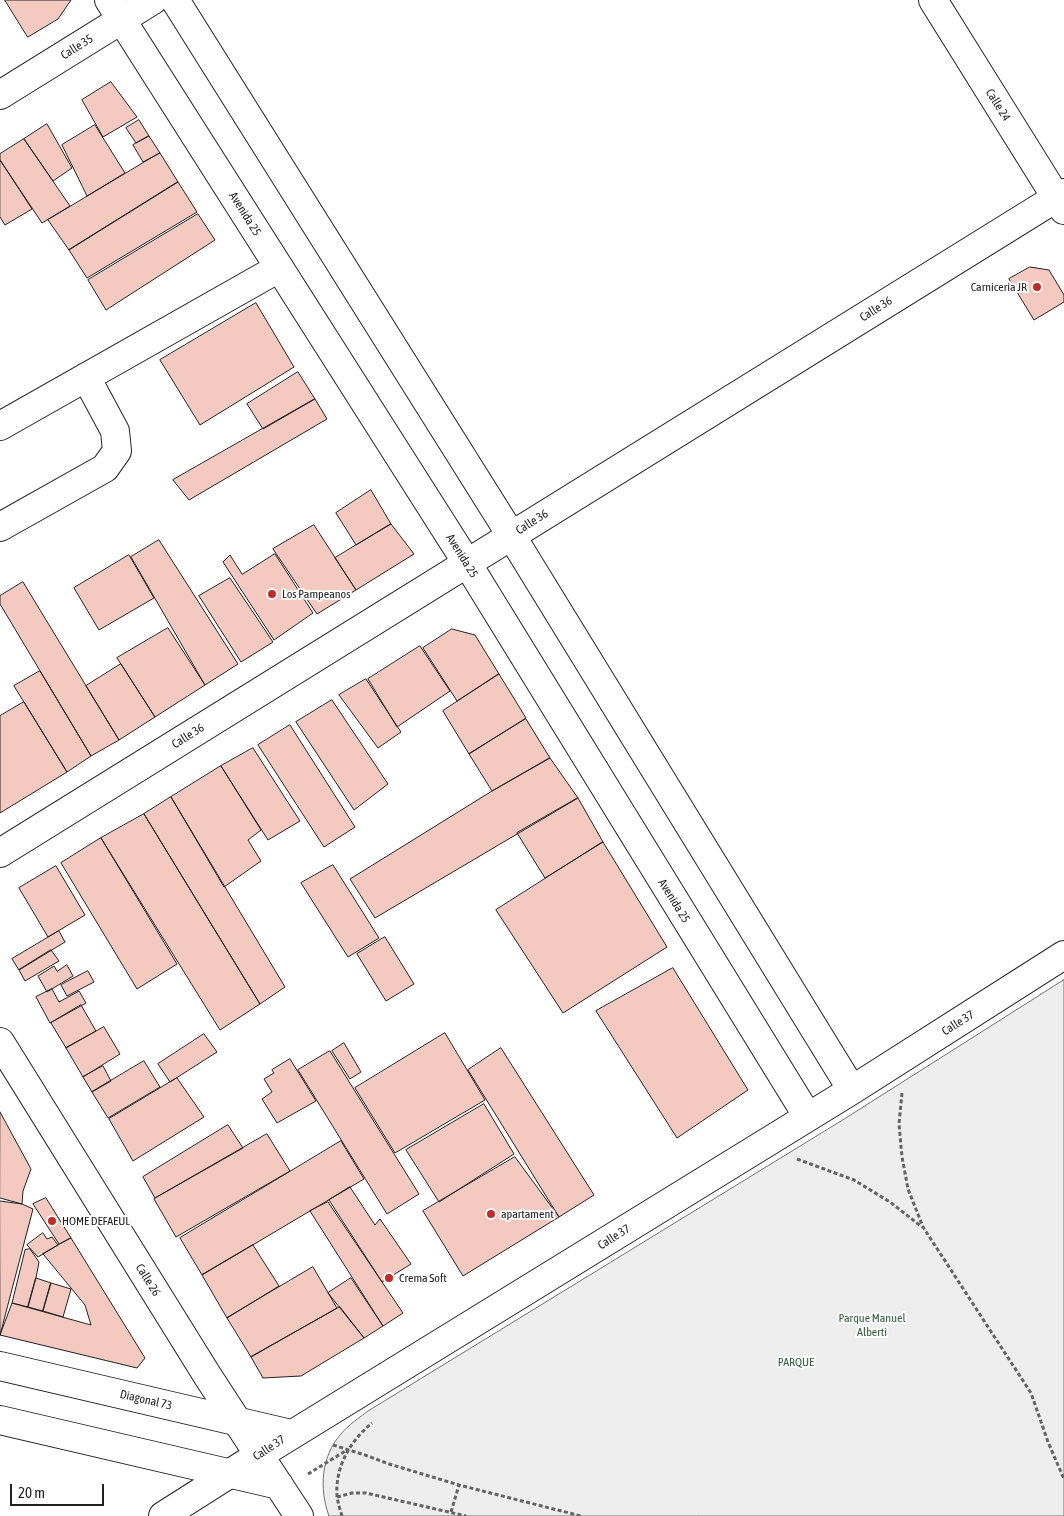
<!DOCTYPE html>
<meta charset="utf-8">
<style>
body{margin:0}
#map{position:relative;width:1064px;height:1516px;overflow:hidden;background:#fff;font-family:"Asap Condensed",sans-serif}
canvas{display:block}
.scale{position:absolute;left:10px;top:1484px;width:94px;height:22px;box-sizing:border-box;border:2px solid #222;border-top:0;padding-left:6px;font-size:15px;line-height:18px;white-space:nowrap;color:#222;-webkit-text-stroke:4px #fff;paint-order:stroke}
</style>
<div id="map">
<canvas width="1064" height="1516"></canvas>
<div class="scale">20 m</div>
</div>
<script>
const ctx = document.querySelector('canvas').getContext('2d');
ctx.lineJoin = 'round';
function fill(path, color) { ctx.fillStyle = color; ctx.fill(path, 'evenodd'); }
function stroke(path, color, width, dash) { ctx.strokeStyle = color; ctx.lineWidth = width; ctx.lineCap = dash ? 'butt' : 'round'; ctx.setLineDash(dash || []); ctx.stroke(path); }
function drawText(font, color, halo, rows, align = 'center') {
  ctx.font = font + ' "Asap Condensed",sans-serif'; ctx.lineWidth = 4; ctx.setLineDash([]); ctx.textBaseline = 'middle'; ctx.strokeStyle = halo; ctx.fillStyle = color; for (const [text, x, y, turn = 0] of rows) {
    ctx.save(); ctx.translate(x, y); ctx.rotate((+turn || 0) * Math.PI / 180); ctx.textAlign = isNaN(turn) ? turn : align; if (halo) ctx.strokeText(text, 0, 0); ctx.fillText(text, 0, 0); ctx.restore();
  }
}
const green = new Path2D(`
 M 1064,980 L 1064,1516 L 329,1516 C 319,1489 321,1456 341,1434 C 348,1425 359,1418 368,1411 L 841,1121 Z`);
fill(green, '#eee');
stroke(green, '#6f6f6f', 1);
const building = new Path2D(`
 M 5,0 L 71,0 L 58,19 L 28,37 Z
 M 111,82 L 137,117 L 103,137 L 82,100 Z
 M 139,120 L 149,136 L 136,143 L 126,128 Z
 M 47,124 L 72,168 L 53,181 L 24,139 Z
 M 95,125 L 125,173 L 87,196 L 62,145 Z
 M 149,136 L 160,153 L 143,162 L 133,145 Z
 M 24,139 L 70,206 L 42,223 L 0,160 L 0,154 Z
 M 160,153 L 178,182 L 69,250 L 48,220 Z
 M 0,160 L 32,209 L 5,225 L 0,217 Z
 M 178,182 L 197,212 L 87,278 L 69,250 Z
 M 198,214 L 215,240 L 106,310 L 88,280 Z
 M 1030,267 L 1049,270 L 1064,295 L 1064,302 L 1034,320 L 1009,279 Z
 M 256,303 L 294,367 L 200,425 L 160,360 Z
 M 298,372 L 315,399 L 263,429 L 247,404 Z
 M 315,399 L 327,419 L 189,500 L 173,480 Z
 M 371,490 L 391,524 L 356,545 L 336,513 Z
 M 391,524 L 414,554 L 356,590 L 335,558 Z
 M 314,525 L 356,590 L 317,614 L 273,549 Z
 M 159,540 L 238,664 L 205,685 L 131,557 Z
 M 275,554 L 313,613 L 274,640 L 223,562 L 230,555 L 242,574 Z
 M 129,555 L 154,598 L 99,630 L 74,588 Z
 M 230,578 L 273,642 L 241,662 L 199,596 Z
 M 23,582 L 119,740 L 91,756 L 0,604 L 0,596 Z
 M 168,628 L 205,685 L 155,717 L 117,658 Z
 M 452,629 L 475,635 L 499,674 L 457,701 L 423,648 Z
 M 420,646 L 450,691 L 397,727 L 368,679 Z
 M 121,664 L 155,717 L 119,740 L 86,686 Z
 M 40,671 L 91,756 L 67,772 L 14,686 Z
 M 499,674 L 526,718 L 469,754 L 443,711 Z
 M 366,679 L 401,732 L 378,748 L 339,695 Z
 M 332,700 L 388,784 L 354,810 L 296,722 Z
 M 24,702 L 67,772 L 0,813 L 0,716 Z
 M 526,719 L 550,758 L 492,791 L 469,754 Z
 M 290,725 L 355,827 L 324,847 L 258,745 Z
 M 253,748 L 300,821 L 268,840 L 221,766 Z
 M 550,758 L 578,798 L 375,918 L 350,879 L 492,791 Z
 M 221,766 L 261,830 L 248,840 L 261,861 L 224,887 L 171,797 Z
 M 171,797 L 285,987 L 260,1004 L 144,814 Z
 M 578,798 L 603,842 L 545,878 L 517,833 Z
 M 144,814 L 260,1004 L 220,1030 L 101,838 Z
 M 101,838 L 177,964 L 137,989 L 61,863 Z
 M 603,842 L 667,947 L 563,1013 L 496,910 Z
 M 333,865 L 379,938 L 348,957 L 301,883 Z
 M 56,866 L 85,915 L 48,937 L 19,888 Z
 M 59,931 L 65,942 L 19,970 L 12,959 Z
 M 385,937 L 414,984 L 386,1001 L 357,954 Z
 M 51,950 L 59,961 L 25,981 L 19,970 Z
 M 67,965 L 73,976 L 47,992 L 38,976 L 54,966 L 57,971 Z
 M 673,968 L 748,1090 L 677,1138 L 596,1011 Z
 M 88,971 L 94,982 L 67,996 L 61,985 Z
 M 52,989 L 59,1002 L 79,991 L 86,1003 L 50,1023 L 36,997 Z
 M 81,1005 L 96,1031 L 66,1048 L 51,1023 Z
 M 104,1027 L 120,1054 L 83,1077 L 66,1048 Z
 M 445,1033 L 485,1100 L 395,1153 L 355,1088 Z
 M 204,1034 L 217,1052 L 170,1082 L 158,1064 Z
 M 344,1043 L 361,1072 L 350,1079 L 332,1051 Z
 M 501,1048 L 594,1195 L 559,1217 L 468,1070 Z
 M 330,1051 L 419,1194 L 387,1214 L 298,1070 Z
 M 290,1059 L 316,1101 L 277,1123 L 262,1099 L 272,1092 L 264,1079 L 274,1073 L 272,1070 Z
 M 144,1061 L 160,1087 L 108,1118 L 92,1092 Z
 M 103,1066 L 111,1081 L 92,1092 L 83,1077 Z
 M 177,1078 L 204,1117 L 133,1161 L 109,1119 Z
 M 484,1104 L 514,1154 L 439,1202 L 406,1150 Z
 M 0,1112 L 31,1169 L 23,1191 L 22,1204 L 0,1198 Z
 M 228,1125 L 243,1148 L 155,1198 L 143,1177 Z
 M 267,1134 L 290,1171 L 176,1237 L 154,1199 Z
 M 341,1141 L 364,1179 L 202,1275 L 180,1238 Z
 M 515,1157 L 559,1217 L 463,1276 L 423,1211 Z
 M 350,1187 L 375,1225 L 380,1219 L 411,1264 L 382,1282 L 329,1200 Z
 M 46,1198 L 71,1238 L 59,1244 L 33,1204 Z
 M 0,1201 L 22,1204 L 33,1209 L 0,1335 Z
 M 328,1202 L 403,1313 L 383,1326 L 310,1211 Z
 M 43,1233 L 47,1239 L 52,1237 L 58,1245 L 38,1257 L 27,1245 Z
 M 71,1238 L 145,1358 L 137,1368 L 0,1335 L 12,1303 L 91,1325 L 85,1305 L 43,1254 Z
 M 253,1245 L 279,1286 L 227,1318 L 202,1275 Z
 M 30,1249 L 39,1262 L 36,1278 L 28,1307 L 12,1303 L 25,1250 Z
 M 313,1267 L 337,1308 L 251,1357 L 227,1318 Z
 M 36,1278 L 51,1283 L 43,1311 L 28,1307 Z
 M 351,1278 L 383,1326 L 364,1338 L 328,1293 Z
 M 51,1283 L 71,1289 L 63,1317 L 43,1311 Z
 M 340,1307 L 364,1338 L 301,1376 L 263,1378 L 251,1357 Z`);
fill(building, '#f3c9c0');
stroke(building, '#222', 1);
const minor = new Path2D(`
 M 933,0 L 1064,210
 M 0,95 L 153,0
 M 0,426 L 279,268
 M 0,527 L 105,468 L 117,451 L 115,431 L 86,377
 M 0,853 L 1064,193
 M 0,1042 L 207,1375 L 259,1455 L 163,1516`);
const major = new Path2D(`
 M 109,0 L 467,563 L 808,1117
 M 175,0 L 511,535 L 852,1090
 M 0,1366 L 291,1434
 M 0,1420 L 279,1485
 M 299,1516 L 259,1455 L 852,1090 L 1064,955`);
stroke(minor, '#222', 30);
stroke(major, '#222', 30);
stroke(new Path2D(`
 M 902,1093 L 899,1124 L 902,1157 L 908,1189 L 923,1227 L 1031,1393 L 1048,1442 L 1064,1479
 M 797,1159 L 854,1180 L 890,1202 L 922,1227
 M 333,1445 L 365,1455 L 389,1464 L 459,1485 L 581,1516
 M 308,1474 L 347,1450
 M 337,1497 L 352,1493 L 366,1493 L 466,1516
 M 451,1512 L 459,1485
 M 342,1516 C 340,1510 338,1503 337,1496 C 335,1467 350,1441 372,1423`), '#646464', 3, [4, 2.5]);
stroke(minor, '#fff', 28);
stroke(major, '#fff', 28);
for (const [x, y, r, color] of [
 [1037,287,5,"#c62828"],
 [272,594,5,"#c62828"],
 [491,1214,5,"#c62828"],
 [52,1221,5,"#c62828"],
 [389,1278,5,"#c62828"]
]) { const dot = new Path2D(); dot.arc(x, y, r, 0, 2 * Math.PI); ctx.fillStyle = color; ctx.fill(dot); stroke(dot, '#fff', 2); }
drawText('12px', '#222', '#fff', [
 ["Calle 35",77,47,-32],
 ["Calle 24",998,105,58],
 ["Avenida 25",245,214,58],
 ["Calle 36",876,309,-32],
 ["Calle 36",532,522,-32],
 ["Avenida 25",462,556,58],
 ["Calle 36",188,736,-32],
 ["Avenida 25",674,901,58],
 ["Calle 37",958,1023,-32],
 ["Calle 37",614,1237,-32],
 ["Calle 26",148,1280,58],
 ["Diagonal 73",146,1400,13],
 ["Calle 37",269,1448,-33]
]);
drawText('12px', '#222', '#fff', [
 ["Carnicería JR",1027,287,"right"],
 ["Los Pampeanos",282,594],
 ["apartament",501,1214],
 ["HOME DEFAEUL",62,1221],
 ["Crema Soft",399,1278]
], 'left');
drawText('12px', '#2f5e38', '#fff', [
 ["Parque Manuel",872,1318],
 ["Alberti",872,1332],
 ["PARQUE",796,1362]
]);
</script>
